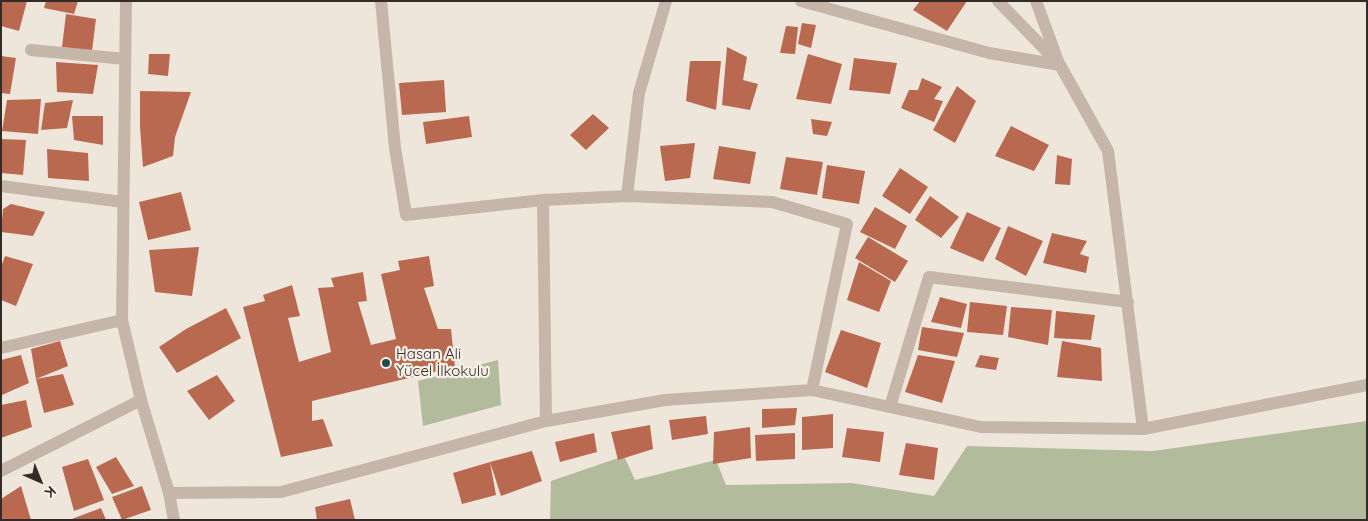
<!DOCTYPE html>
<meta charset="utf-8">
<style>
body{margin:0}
#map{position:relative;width:1368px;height:521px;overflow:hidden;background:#efe6db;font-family:Quicksand,sans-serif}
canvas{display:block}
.frame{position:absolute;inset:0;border:2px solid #332b28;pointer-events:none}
.north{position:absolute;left:15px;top:456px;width:50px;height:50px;-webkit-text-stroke:4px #f7f0e7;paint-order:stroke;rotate:136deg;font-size:14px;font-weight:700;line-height:20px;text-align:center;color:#332b28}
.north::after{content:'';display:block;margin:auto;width:18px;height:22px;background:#332b28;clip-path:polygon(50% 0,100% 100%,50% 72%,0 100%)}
</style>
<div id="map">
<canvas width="1368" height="521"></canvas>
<div class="frame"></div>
<div class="north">K</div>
</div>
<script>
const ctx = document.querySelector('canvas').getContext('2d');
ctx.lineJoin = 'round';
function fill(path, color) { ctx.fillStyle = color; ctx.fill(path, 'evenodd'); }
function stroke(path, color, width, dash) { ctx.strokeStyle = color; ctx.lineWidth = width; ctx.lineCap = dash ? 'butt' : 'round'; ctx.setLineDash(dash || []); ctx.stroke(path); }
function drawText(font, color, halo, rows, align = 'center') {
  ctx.font = font + ' Quicksand,sans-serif'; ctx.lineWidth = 4.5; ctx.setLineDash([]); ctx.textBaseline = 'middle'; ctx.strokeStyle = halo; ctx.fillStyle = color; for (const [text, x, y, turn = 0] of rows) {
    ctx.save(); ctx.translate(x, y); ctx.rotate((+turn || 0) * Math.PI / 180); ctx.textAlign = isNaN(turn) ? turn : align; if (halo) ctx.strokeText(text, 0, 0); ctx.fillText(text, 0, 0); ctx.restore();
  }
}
fill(new Path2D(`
 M 498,360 L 501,405 L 423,426 L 418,381 Z
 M 1367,421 L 1367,520 L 550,520 L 551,481 L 624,456 L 635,480 L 716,460 L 726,485 L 852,483 L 934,496 L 967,446 L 1153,451 Z`), '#b2bc9d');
fill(new Path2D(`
 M 1,1 L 27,1 L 19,31 L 1,26 Z
 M 46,1 L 78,1 L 74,14 L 44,8 Z
 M 920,1 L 967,1 L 947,31 L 913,10 Z
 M 66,14 L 96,19 L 92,51 L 62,47 Z
 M 802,23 L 816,25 L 811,48 L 798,44 Z
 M 786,26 L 798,27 L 795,54 L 780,53 Z
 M 727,47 L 747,57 L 743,80 L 758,84 L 750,110 L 722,105 Z
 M 149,54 L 170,54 L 168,76 L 148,74 Z
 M 808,54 L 842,64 L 831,104 L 796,99 Z
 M 1,56 L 16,58 L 10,94 L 1,93 Z
 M 854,58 L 897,63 L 890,94 L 849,90 Z
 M 690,61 L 721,61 L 716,110 L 686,101 Z
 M 56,62 L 98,65 L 93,94 L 57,92 Z
 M 922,78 L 942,87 L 934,99 L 943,101 L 934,122 L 901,108 L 909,90 L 918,90 Z
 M 444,80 L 446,112 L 402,115 L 399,83 Z
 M 957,86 L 976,101 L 955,143 L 933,130 Z
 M 140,91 L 191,92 L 175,137 L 173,156 L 143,167 L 140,127 Z
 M 41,99 L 38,134 L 2,131 L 7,100 Z
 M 73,100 L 67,128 L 41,130 L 45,103 Z
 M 593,114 L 609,128 L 586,150 L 570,135 Z
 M 72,116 L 103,116 L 103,145 L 74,140 Z
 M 469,116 L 472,137 L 426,144 L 423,122 Z
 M 811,119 L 832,122 L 827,136 L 813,134 Z
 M 1011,126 L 1049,145 L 1034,171 L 995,156 Z
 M 1,139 L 26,140 L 23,175 L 1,173 Z
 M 695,143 L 690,178 L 665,181 L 660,146 Z
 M 719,146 L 756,152 L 750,184 L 713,179 Z
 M 47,149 L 88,153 L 89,181 L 48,178 Z
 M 1057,155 L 1072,159 L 1070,185 L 1055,184 Z
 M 786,157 L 823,162 L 817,195 L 780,189 Z
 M 827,165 L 865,171 L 859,204 L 822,198 Z
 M 900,168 L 928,187 L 910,214 L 882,196 Z
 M 181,192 L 191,230 L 148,240 L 139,202 Z
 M 930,196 L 959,217 L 941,238 L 915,220 Z
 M 11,204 L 45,212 L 33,236 L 1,232 L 3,209 Z
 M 875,207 L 907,226 L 895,249 L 860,232 Z
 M 967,212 L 1001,228 L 983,262 L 950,248 Z
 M 1008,226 L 1043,241 L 1026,276 L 995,259 Z
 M 1052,233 L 1087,241 L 1080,254 L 1089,257 L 1086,273 L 1043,263 Z
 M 868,237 L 908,261 L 895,282 L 855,258 Z
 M 199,247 L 192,296 L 155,292 L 149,250 Z
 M 5,256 L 33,264 L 16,306 L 1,300 L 1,267 Z
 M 429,256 L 434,286 L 424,288 L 438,329 L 451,329 L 455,367 L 312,401 L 312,421 L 323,419 L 333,446 L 281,457 L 243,307 L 265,301 L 263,295 L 292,285 L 300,316 L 288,318 L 299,362 L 331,352 L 318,288 L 334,287 L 331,278 L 363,272 L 367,301 L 358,302 L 371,345 L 396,339 L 381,274 L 400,270 L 398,261 Z
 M 859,262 L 891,281 L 879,312 L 847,300 Z
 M 940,297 L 967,304 L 961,328 L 931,322 Z
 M 970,302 L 1007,306 L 1003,335 L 967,332 Z
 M 1011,307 L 1052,310 L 1048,345 L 1008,337 Z
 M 226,308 L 241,338 L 177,373 L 159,347 L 186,329 Z
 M 1056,311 L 1095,315 L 1091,340 L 1054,338 Z
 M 922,327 L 964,333 L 957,357 L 918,350 Z
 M 841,330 L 881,343 L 867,388 L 825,372 Z
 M 60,341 L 68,366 L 36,379 L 63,374 L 74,405 L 44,413 L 36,379 L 31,349 Z
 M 1062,341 L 1101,348 L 1102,381 L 1057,377 Z
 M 21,355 L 29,383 L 2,395 L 1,360 Z
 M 918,355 L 955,361 L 942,403 L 905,392 Z
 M 980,355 L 999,358 L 996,370 L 975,367 Z
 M 217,375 L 235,401 L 209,420 L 187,391 Z
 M 26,400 L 32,427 L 1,438 L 1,405 Z
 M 797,408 L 795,425 L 762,428 L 762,409 Z
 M 833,414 L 833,448 L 802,450 L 802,417 Z
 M 706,416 L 708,434 L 672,440 L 669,420 Z
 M 650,425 L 653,449 L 618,460 L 611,432 Z
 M 750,427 L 751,458 L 713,464 L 714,432 Z
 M 847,428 L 884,432 L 880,462 L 842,457 Z
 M 594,433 L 597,452 L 560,462 L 555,442 Z
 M 795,433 L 795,459 L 756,461 L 755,435 Z
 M 906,443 L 938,448 L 934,480 L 899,475 Z
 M 532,451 L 542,481 L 501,496 L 490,462 Z
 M 116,457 L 134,486 L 112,494 L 96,467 Z
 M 88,459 L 104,500 L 74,511 L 62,467 Z
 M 490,462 L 496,495 L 462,504 L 453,473 Z
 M 21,486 L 31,520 L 1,520 L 1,499 Z
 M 142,486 L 151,510 L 122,520 L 112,497 Z
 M 350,499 L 355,520 L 317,520 L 315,507 Z
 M 101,508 L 106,520 L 69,520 Z`), '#b86950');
stroke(new Path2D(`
 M 126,1 L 122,320 L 141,400 L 169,493 L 174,520
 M 381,1 L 395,148 L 406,215 L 543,200 L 627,196 L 772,202 L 847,224 L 812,390
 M 801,1 L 989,53 L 1060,65 L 1108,151 L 1143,429
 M 998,1 L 1060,65
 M 1036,1 L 1058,61
 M 31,50 L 125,59
 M 1,186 L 123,202
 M 627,196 L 639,93 L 666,1
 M 543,200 L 546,421
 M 1,348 L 122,320
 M 890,407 L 929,277 L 1128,302
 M 1,471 L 141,400
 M 169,493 L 281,492 L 546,421 L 665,400 L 812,390 L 981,427 L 1143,429 L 1367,385`), '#c5b6a9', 12);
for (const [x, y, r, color] of [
 [386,363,5,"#224d50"]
]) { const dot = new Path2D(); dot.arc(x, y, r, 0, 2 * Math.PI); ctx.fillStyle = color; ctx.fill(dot); stroke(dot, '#f7f0e7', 2); }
drawText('15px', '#332b28', '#f7f0e7', [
 ["Hasan Ali",396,354],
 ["Yücel İlkokulu",396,371]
], 'left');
</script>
